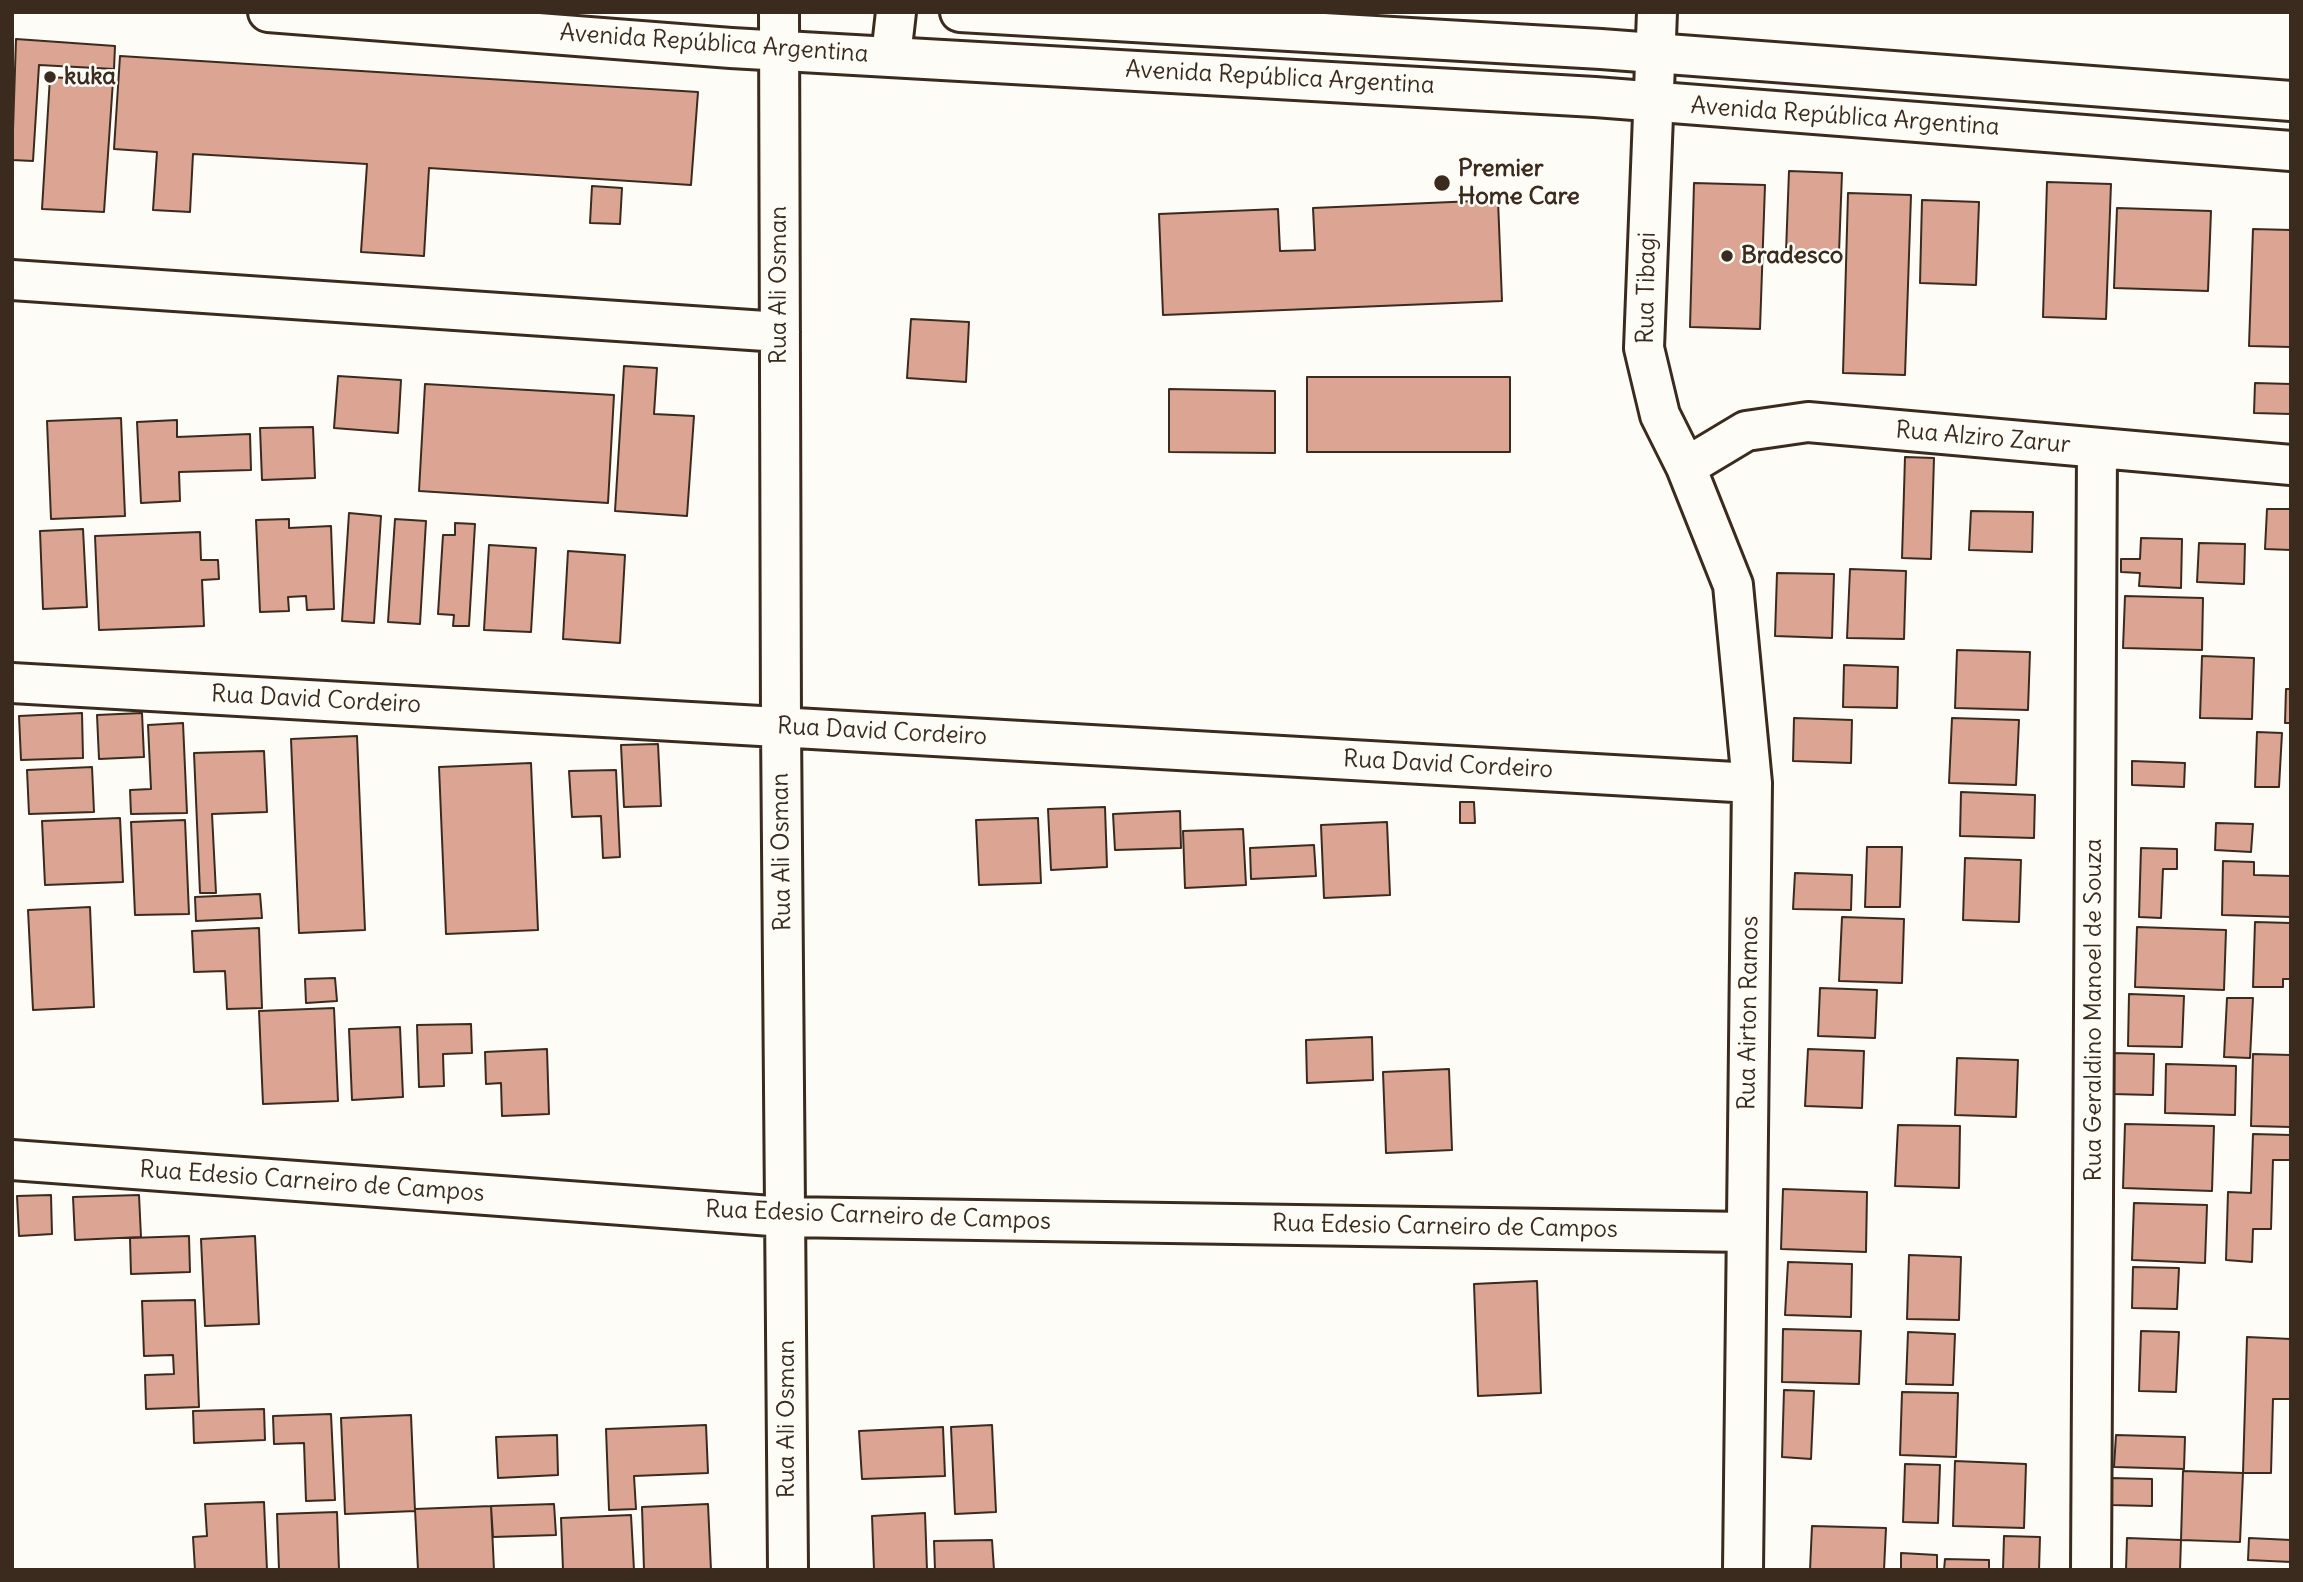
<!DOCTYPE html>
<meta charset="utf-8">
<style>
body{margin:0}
#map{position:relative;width:2303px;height:1582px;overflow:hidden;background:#fdfcf7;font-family:Delius,sans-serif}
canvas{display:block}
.frame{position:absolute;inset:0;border:14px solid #3b2a1e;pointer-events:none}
</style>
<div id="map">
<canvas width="2303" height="1582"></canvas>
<div class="frame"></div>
</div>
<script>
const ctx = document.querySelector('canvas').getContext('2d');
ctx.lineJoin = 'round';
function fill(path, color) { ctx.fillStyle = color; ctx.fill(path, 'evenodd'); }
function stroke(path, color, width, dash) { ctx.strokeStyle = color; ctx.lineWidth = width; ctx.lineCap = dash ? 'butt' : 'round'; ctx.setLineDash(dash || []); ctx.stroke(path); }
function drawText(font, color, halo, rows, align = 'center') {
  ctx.font = font + ' Delius,sans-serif'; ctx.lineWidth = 5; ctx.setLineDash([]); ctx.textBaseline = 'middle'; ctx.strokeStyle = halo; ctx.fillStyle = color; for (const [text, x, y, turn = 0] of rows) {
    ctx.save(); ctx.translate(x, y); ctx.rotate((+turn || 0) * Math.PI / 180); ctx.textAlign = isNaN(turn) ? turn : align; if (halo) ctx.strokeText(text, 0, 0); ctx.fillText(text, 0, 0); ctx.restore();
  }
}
const building = new Path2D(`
 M 16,39 L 115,46 L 114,69 L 39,65 L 33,161 L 12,160 Z
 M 120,56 L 698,92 L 691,185 L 429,168 L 424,256 L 361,252 L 367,164 L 193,154 L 190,212 L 153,210 L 157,152 L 114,149 Z
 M 50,77 L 113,81 L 104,212 L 42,209 Z
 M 1789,171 L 1842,173 L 1839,253 L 1786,252 Z
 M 2047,182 L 2111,184 L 2106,319 L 2043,317 Z
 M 1694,183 L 1765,185 L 1760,329 L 1690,327 Z
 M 592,186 L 622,188 L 620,224 L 590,223 Z
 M 1848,193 L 1911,195 L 1905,375 L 1843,373 Z
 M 1498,200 L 1502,301 L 1163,315 L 1159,214 L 1278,209 L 1280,251 L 1315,250 L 1313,208 Z
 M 1922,200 L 1979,202 L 1976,285 L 1920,283 Z
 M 2117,208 L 2211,211 L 2208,291 L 2114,288 Z
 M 2253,229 L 2291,230 L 2291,347 L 2249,346 Z
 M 911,319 L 969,322 L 966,382 L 907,378 Z
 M 624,366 L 657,368 L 654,414 L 694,416 L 687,516 L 615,511 Z
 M 338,376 L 401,380 L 398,433 L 334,428 Z
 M 1307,377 L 1510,377 L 1510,452 L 1307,452 Z
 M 2255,383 L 2291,384 L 2291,414 L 2254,413 Z
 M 425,384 L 614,395 L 608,503 L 419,491 Z
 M 1169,389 L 1275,391 L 1275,453 L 1169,452 Z
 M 121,418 L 125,516 L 51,519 L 47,421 Z
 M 177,420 L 177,437 L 250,434 L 251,470 L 179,472 L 180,501 L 141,503 L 137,422 Z
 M 313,427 L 315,478 L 262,480 L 260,428 Z
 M 1905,457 L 1934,458 L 1931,559 L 1902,558 Z
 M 2267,509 L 2291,509 L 2291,550 L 2265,549 Z
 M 1971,511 L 2033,512 L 2032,552 L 1969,550 Z
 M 349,513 L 381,516 L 374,623 L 342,621 Z
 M 289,519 L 289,528 L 331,526 L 334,609 L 307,610 L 306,596 L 288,597 L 289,611 L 260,612 L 256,520 Z
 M 395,519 L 426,521 L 420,624 L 388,622 Z
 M 455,523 L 475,524 L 469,626 L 453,626 L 454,615 L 438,614 L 443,535 L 455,535 Z
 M 83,529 L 87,607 L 43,609 L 40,531 Z
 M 200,532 L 201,560 L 218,560 L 219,579 L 202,580 L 204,626 L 99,630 L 95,536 Z
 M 2141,538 L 2182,539 L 2181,588 L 2139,586 L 2140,573 L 2121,572 L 2121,559 L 2140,559 Z
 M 2199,543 L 2245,544 L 2244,584 L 2197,582 Z
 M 489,545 L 536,548 L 531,632 L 484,630 Z
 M 568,551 L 625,555 L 620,643 L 563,639 Z
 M 1850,569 L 1906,571 L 1904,639 L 1847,638 Z
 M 1777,573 L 1834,574 L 1832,638 L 1775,636 Z
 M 2125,596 L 2203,598 L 2202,650 L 2123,648 Z
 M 1957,650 L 2030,652 L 2028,710 L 1955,708 Z
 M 2202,656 L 2254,658 L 2252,719 L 2200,718 Z
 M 1844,665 L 1898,667 L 1897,708 L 1843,707 Z
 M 2286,689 L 2291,689 L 2291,723 L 2285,723 Z
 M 82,713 L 83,758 L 21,760 L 19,716 Z
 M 142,713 L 144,757 L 99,759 L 97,715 Z
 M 1794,718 L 1852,720 L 1851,763 L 1793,761 Z
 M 1952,718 L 2019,720 L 2016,785 L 1949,783 Z
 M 183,723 L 187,813 L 131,814 L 130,790 L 151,789 L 148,725 Z
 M 2257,732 L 2282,733 L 2279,787 L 2255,787 Z
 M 357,736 L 365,930 L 299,933 L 291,739 Z
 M 658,744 L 661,806 L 624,807 L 621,745 Z
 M 264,751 L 267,812 L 212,814 L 216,893 L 200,893 L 194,753 Z
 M 2132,761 L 2185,763 L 2184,787 L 2132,785 Z
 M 531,763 L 538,930 L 446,934 L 439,767 Z
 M 92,767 L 94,812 L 29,814 L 27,770 Z
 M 616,770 L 620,857 L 603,858 L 601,816 L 572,817 L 569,771 Z
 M 1961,792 L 2035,795 L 2034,838 L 1960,836 Z
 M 1460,802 L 1474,802 L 1475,823 L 1460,823 Z
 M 1105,807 L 1107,867 L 1051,870 L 1048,809 Z
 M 1180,811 L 1181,848 L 1115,850 L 1113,814 Z
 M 120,818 L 123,882 L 45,885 L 42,821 Z
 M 1038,818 L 1041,883 L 979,885 L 976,820 Z
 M 185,820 L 189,914 L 135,915 L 131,822 Z
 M 1387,822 L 1390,895 L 1324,898 L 1321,825 Z
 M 2216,823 L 2253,824 L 2251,852 L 2215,850 Z
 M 1243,829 L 1246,885 L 1185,888 L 1183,831 Z
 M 1314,845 L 1316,876 L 1251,879 L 1250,848 Z
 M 1867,847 L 1902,847 L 1900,907 L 1865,907 Z
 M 2141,848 L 2177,849 L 2177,869 L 2163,869 L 2161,918 L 2139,917 Z
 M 1965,858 L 2021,860 L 2019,922 L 1963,920 Z
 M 2223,861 L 2254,862 L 2254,875 L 2291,876 L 2291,917 L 2222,915 Z
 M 1795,873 L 1852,875 L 1851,910 L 1793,909 Z
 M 260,894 L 262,918 L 196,921 L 195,897 Z
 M 90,907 L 94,1007 L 33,1010 L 28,910 Z
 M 1842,917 L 1904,919 L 1902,983 L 1839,981 Z
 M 2255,922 L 2291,923 L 2291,979 L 2283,979 L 2283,987 L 2253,987 Z
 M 2137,927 L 2226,930 L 2224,990 L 2135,987 Z
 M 259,928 L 262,1008 L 227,1009 L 225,971 L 194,972 L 192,931 Z
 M 335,978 L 337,1001 L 306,1003 L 305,979 Z
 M 1820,988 L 1877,990 L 1875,1038 L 1818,1036 Z
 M 2129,994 L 2184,996 L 2182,1047 L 2128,1046 Z
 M 2227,998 L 2253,998 L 2250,1058 L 2224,1057 Z
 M 334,1008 L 338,1101 L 263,1104 L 259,1011 Z
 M 471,1024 L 472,1053 L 443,1054 L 444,1086 L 419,1087 L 417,1025 Z
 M 400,1027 L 403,1097 L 352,1100 L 349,1029 Z
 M 1372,1037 L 1373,1080 L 1307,1083 L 1306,1040 Z
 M 547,1049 L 549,1114 L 502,1116 L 501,1083 L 486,1084 L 485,1052 Z
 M 1808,1049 L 1864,1051 L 1862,1108 L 1805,1106 Z
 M 2112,1053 L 2154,1054 L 2153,1095 L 2111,1094 Z
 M 2253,1054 L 2291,1055 L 2291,1127 L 2251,1126 Z
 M 1957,1058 L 2018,1060 L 2016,1117 L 1955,1115 Z
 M 2166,1064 L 2236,1066 L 2235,1115 L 2165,1113 Z
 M 1449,1069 L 1452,1150 L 1386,1153 L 1383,1072 Z
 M 2125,1124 L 2214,1126 L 2212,1191 L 2123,1188 Z
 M 1898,1125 L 1960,1126 L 1959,1188 L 1895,1186 Z
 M 2253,1134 L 2291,1135 L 2291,1160 L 2273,1160 L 2271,1229 L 2253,1229 L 2252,1262 L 2226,1260 L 2228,1192 L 2251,1193 Z
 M 1783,1189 L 1867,1192 L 1866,1252 L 1781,1249 Z
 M 51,1195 L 52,1234 L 19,1236 L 17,1196 Z
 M 139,1195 L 141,1237 L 75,1240 L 73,1197 Z
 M 2134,1203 L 2207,1205 L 2205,1263 L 2132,1260 Z
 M 189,1236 L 190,1272 L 131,1274 L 130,1238 Z
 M 255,1236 L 259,1324 L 205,1326 L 201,1239 Z
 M 1909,1255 L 1961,1257 L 1959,1320 L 1907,1319 Z
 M 1788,1262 L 1852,1264 L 1851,1317 L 1785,1315 Z
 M 2133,1267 L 2179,1268 L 2177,1309 L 2132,1308 Z
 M 1537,1281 L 1541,1393 L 1478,1396 L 1474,1284 Z
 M 195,1300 L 199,1407 L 146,1409 L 145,1375 L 174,1374 L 173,1355 L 144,1356 L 142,1301 Z
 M 1783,1329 L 1861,1331 L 1859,1384 L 1782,1382 Z
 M 2141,1331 L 2179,1332 L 2176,1392 L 2139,1391 Z
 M 1908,1332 L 1955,1334 L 1953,1385 L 1906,1384 Z
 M 2247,1337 L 2291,1339 L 2291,1399 L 2273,1399 L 2271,1473 L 2243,1473 Z
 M 1784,1390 L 1814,1391 L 1811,1459 L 1782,1457 Z
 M 1902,1392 L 1958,1393 L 1956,1457 L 1900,1455 Z
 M 264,1409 L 265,1440 L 194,1443 L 193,1411 Z
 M 331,1414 L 335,1500 L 306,1501 L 304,1443 L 274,1444 L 273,1416 Z
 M 411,1415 L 415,1511 L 345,1514 L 341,1418 Z
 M 706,1425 L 708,1473 L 634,1476 L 636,1509 L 609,1510 L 606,1429 Z
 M 992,1425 L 996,1512 L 955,1514 L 951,1427 Z
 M 943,1427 L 945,1476 L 862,1479 L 859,1431 Z
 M 557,1435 L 558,1475 L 498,1478 L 496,1437 Z
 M 2116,1435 L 2185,1437 L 2184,1469 L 2114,1467 Z
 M 1955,1461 L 2026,1464 L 2024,1528 L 1953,1526 Z
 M 1905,1464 L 1940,1465 L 1938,1523 L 1903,1522 Z
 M 2183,1471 L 2243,1473 L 2240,1542 L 2181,1540 Z
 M 2111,1478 L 2152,1479 L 2152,1506 L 2110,1505 Z
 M 264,1502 L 267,1570 L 195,1570 L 193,1537 L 207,1536 L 205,1504 Z
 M 554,1504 L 556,1535 L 493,1537 L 491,1506 Z
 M 708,1504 L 711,1570 L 644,1570 L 642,1507 Z
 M 491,1506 L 494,1570 L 418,1570 L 415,1509 Z
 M 337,1512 L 339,1570 L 279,1570 L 277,1514 Z
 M 925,1513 L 927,1570 L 874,1570 L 872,1516 Z
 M 631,1515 L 634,1570 L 563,1570 L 561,1518 Z
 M 1812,1526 L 1886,1528 L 1884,1570 L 1810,1570 Z
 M 2004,1536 L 2040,1537 L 2039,1570 L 2003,1570 Z
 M 2127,1538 L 2181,1540 L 2180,1570 L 2126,1570 Z
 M 2249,1538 L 2291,1540 L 2291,1562 L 2248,1560 Z
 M 992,1540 L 994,1570 L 935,1570 L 934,1541 Z
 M 1901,1553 L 1937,1555 L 1937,1570 L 1901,1570 Z
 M 1945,1559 L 1989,1560 L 1989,1570 L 1944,1570 Z`);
fill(building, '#dca593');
stroke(building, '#3b2a1e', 2);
const minor = new Path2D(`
 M 779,12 L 781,726 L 788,1570
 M 1657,12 L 1644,348 L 1660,415 L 1686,467 L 1733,585 L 1752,783 L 1743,1570
 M 891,56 L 896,12
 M 12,280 L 780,332
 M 1686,467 L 1746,431 L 1808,422 L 2291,465
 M 12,683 L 1752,783
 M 12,1160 L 785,1217 L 1746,1232
 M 2091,1570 L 2097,449`);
const secondary = new Path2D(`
 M 268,12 L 731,48 L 1595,97 L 2291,151
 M 960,12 L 1601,49 L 2291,101`);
stroke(minor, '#3b2a1e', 44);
stroke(secondary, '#3b2a1e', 44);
stroke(minor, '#fdfcf7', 38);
stroke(secondary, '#fdfcf7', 38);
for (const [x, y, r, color] of [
 [50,77,7,"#3b2a1e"],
 [1442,183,9,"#3b2a1e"],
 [1727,256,7,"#3b2a1e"]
]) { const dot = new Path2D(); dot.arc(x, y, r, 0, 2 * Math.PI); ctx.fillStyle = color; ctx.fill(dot); stroke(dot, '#fdfcf7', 2.5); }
drawText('24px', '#3b2a1e', '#fdfcf7', [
 ["Avenida República Argentina",714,44,4],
 ["Avenida República Argentina",1280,78,3],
 ["Avenida República Argentina",1845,117,4],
 ["Rua Ali Osman",779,285,-90],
 ["Rua Tibagi",1647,288,-89],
 ["Rua Alziro Zarur",1983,438,5],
 ["Rua David Cordeiro",316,700,3],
 ["Rua David Cordeiro",882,732,3],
 ["Rua David Cordeiro",1448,765,3],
 ["Rua Ali Osman",782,852,-91],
 ["Rua Geraldino Manoel de Souza",2094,1010,-90],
 ["Rua Airton Ramos",1749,1013,-89],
 ["Rua Edesio Carneiro de Campos",312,1182,4],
 ["Rua Edesio Carneiro de Campos",878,1216,2],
 ["Rua Edesio Carneiro de Campos",1445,1227,1],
 ["Rua Ali Osman",787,1419,-90]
]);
drawText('bold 24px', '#3b2a1e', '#fdfcf7', [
 ["kuka",64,77],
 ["Premier",1458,169],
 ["Home Care",1458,197],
 ["Bradesco",1741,256]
], 'left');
</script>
